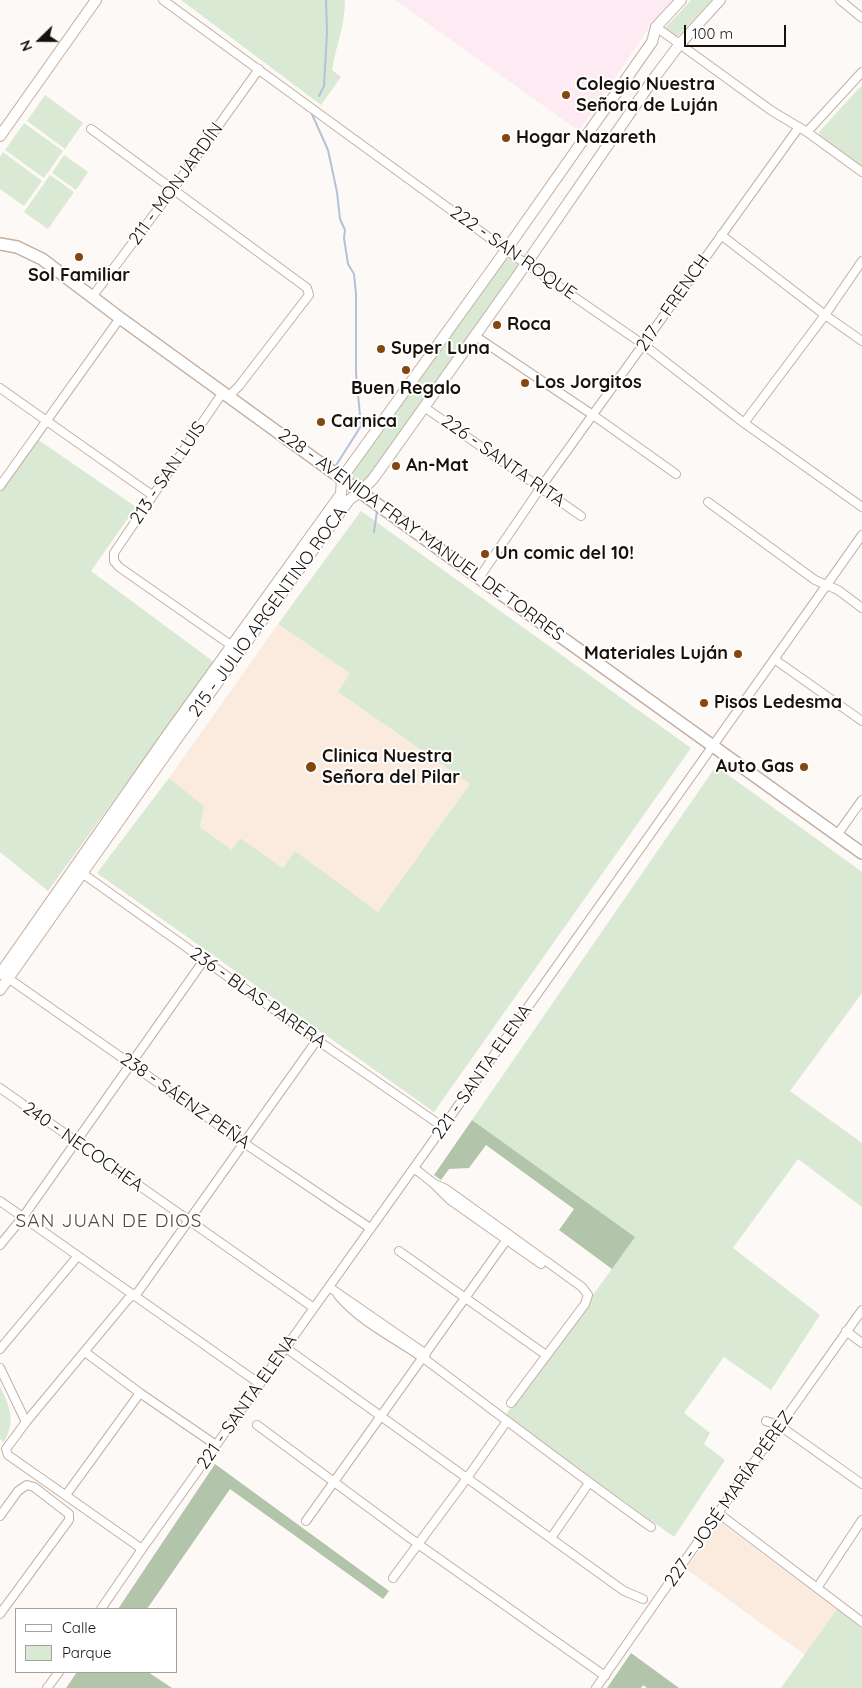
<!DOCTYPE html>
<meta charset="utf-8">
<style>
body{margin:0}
#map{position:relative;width:862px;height:1688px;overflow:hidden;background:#fdf9f6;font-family:Quicksand,sans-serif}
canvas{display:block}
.legend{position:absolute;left:15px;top:1608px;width:162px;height:65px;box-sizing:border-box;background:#fff;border:1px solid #a3a09e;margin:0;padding:6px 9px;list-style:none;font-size:15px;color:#19120c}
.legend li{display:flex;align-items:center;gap:10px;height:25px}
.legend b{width:25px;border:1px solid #a3a09e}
.north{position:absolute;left:15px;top:15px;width:50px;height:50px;-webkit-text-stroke:4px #fff;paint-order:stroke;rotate:248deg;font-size:14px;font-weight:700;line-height:20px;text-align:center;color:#19120c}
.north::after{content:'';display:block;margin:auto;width:18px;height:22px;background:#19120c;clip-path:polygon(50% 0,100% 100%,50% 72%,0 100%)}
.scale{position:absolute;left:684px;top:25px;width:102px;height:22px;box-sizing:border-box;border:2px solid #19120c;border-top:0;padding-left:6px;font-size:15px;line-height:18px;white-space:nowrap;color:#19120c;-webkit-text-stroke:4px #fff;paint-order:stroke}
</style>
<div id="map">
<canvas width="862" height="1688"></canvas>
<ul class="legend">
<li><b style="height:6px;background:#fff"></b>Calle</li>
<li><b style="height:14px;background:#dae9d4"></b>Parque</li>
</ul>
<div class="north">N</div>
<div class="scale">100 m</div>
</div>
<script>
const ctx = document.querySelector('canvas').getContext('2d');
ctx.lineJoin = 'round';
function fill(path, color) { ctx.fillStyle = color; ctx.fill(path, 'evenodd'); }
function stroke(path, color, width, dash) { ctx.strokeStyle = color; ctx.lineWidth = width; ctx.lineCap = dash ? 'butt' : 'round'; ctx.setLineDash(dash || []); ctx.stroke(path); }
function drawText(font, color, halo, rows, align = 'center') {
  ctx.font = font + ' Quicksand,sans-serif'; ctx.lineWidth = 4; ctx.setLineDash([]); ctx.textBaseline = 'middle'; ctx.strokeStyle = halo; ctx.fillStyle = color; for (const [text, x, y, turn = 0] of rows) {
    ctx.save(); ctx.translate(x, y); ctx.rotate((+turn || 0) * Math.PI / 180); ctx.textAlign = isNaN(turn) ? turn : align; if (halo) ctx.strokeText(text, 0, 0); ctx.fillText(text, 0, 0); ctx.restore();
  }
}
fill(new Path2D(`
 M 278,624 L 351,673 L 338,692 L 470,784 L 377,913 L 295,851 L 283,868 L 240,838 L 232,851 L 200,827 L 203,806 L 169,778 Z
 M 720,1522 L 837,1609 L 805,1655 L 686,1569 Z`), '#fbebde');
fill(new Path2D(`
 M 395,0 L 672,0 L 655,19 L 579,131 Z`), '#feeaf2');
fill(new Path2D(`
 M 181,0 L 345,0 C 345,26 336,45 332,70 L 341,77 L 321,105 Z
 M 691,0 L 712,0 L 676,38 L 665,28 Z
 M 862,85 L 862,166 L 820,136 L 819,132 Z
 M 45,95 L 83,123 L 65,149 L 27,121 Z
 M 24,123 L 63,151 L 44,178 L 5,150 Z
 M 3,152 L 42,181 L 24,206 L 0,189 L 0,157 Z
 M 64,155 L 88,172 L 76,190 L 52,173 Z
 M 50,175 L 74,192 L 48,229 L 24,212 Z
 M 509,258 L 514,259 L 519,266 L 363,484 L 355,482 L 353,477 L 353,472 L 503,262 Z
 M 37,439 L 136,507 L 91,571 L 214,662 L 48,891 L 0,852 L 0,492 Z
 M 361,511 L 691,748 L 434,1112 L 97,873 L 169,778 L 204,806 L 200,827 L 232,850 L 240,838 L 283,868 L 295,851 L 378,912 L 470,784 L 338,692 L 350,673 L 278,624 Z
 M 716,766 L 862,872 L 862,993 L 790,1091 L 862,1143 L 862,1207 L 798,1159 L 733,1248 L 820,1315 L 771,1390 L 724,1357 L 684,1413 L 710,1433 L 704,1444 L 725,1460 L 674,1537 L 505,1416 L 635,1237 L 472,1120 Z
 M 0,1386 C 10,1408 16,1420 4,1442 L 0,1439 Z
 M 837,1609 L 862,1628 L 862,1688 L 781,1688 Z`), '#dae9d4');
fill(new Path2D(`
 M 472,1120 L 635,1237 L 612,1269 L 559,1230 L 574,1209 L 486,1145 L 469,1168 L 449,1169 L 441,1180 L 434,1175 Z
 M 215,1464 L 389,1591 L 383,1599 L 230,1489 L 147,1609 L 118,1609 Z
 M 631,1653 L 679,1688 L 647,1688 L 643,1685 L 641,1688 L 607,1688 Z
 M 77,1672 L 148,1672 L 172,1688 L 66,1688 Z`), '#b2c4aa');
stroke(new Path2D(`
 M 319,96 L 324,86 L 327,32 L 326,0
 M 311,112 L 328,150 L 337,192 L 340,219 L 345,230 L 344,238 L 348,264 L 354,274 L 356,294 L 356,373 L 361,426 L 335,467
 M 359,498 L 377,511 L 374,532`), '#b3c1db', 2);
const minor = new Path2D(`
 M 163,0 L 506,250 L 644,345 L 744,423 L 862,507
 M 840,0 L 862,18
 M 656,27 L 772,111 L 807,132 L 862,172
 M 91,129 L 307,288 L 309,295 L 239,386 L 229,396
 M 807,132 L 862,72
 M 721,235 L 825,315 L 862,341
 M 92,297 L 173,189 L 259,69
 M 475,336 L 593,415 L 676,474
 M 0,388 L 152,495
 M 223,392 L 114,553 L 114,561 L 119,567 L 235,648
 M 424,407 L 581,516
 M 744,423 L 825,315 L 862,261
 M 0,486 L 120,318
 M 708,502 L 815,580 L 838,590 L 862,608
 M 479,578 L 541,487 L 799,127
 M 774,659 L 862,721
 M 837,835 L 862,800
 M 79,871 L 317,1040 L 443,1127
 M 5,976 L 244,1143 L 370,1228
 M 0,1088 L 314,1308
 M 414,1168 L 433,1183 L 450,1200 L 541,1264
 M 433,1183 L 446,1189 L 582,1287 L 588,1295 L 585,1304 L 511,1403
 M 0,1201 L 260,1384
 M 0,1245 L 23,1217 L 204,960
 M 399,1251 L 546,1355
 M 329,1287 L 426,1354
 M 338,1295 C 361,1323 397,1339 426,1360 C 501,1416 575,1473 651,1527
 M 846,1331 L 862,1343
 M 286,1348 L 624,1591 L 643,1599
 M 0,1349 L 77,1257
 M 85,1352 L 140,1393 L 216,1445
 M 0,1368 L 26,1422
 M 766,1421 L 780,1426 L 862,1484
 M 257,1425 L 418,1544 L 605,1676
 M 66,1495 L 140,1393
 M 718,1513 L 862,1622
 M 0,1516 L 18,1491 L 27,1485 L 34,1487 L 69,1514 L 69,1520 L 0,1614
 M 306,1521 L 510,1235
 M 551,1538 L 589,1483
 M 142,1549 L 8,1455 L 6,1449 L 26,1422 L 128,1299 L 138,1292 L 317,1040
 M 393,1578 L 467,1478 L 507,1421
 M 817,1588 L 862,1520
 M 101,1609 L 142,1549 L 443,1127 L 862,535
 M 47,1688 L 59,1672
 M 596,1688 L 718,1513 L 862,1310`);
const tertiary = new Path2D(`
 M 0,136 L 96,0
 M 0,974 L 168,734 L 341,494 L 342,478 L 506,250 L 652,42 L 656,27 L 681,0
 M 0,990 L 176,740 L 349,500 L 360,492 L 373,479 L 526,264 L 652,81 L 679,45 L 720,0`);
const secondary = new Path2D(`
 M 0,244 L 17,247 L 42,259 L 120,318 L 479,578 L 862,853`);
stroke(minor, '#c4afa0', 10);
stroke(tertiary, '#c4afa0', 12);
stroke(secondary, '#c4afa0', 14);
stroke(minor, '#fff', 8);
stroke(tertiary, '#fff', 10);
stroke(secondary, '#fff', 11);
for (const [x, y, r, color] of [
 [566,95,5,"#86460f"],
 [506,138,5,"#86460f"],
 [79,257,5,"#86460f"],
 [497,325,5,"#86460f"],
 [381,349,5,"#86460f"],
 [406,370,5,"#86460f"],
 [525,383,5,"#86460f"],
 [321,422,5,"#86460f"],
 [396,466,5,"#86460f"],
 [485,554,5,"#86460f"],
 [738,654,5,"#86460f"],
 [704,703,5,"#86460f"],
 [311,767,6,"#86460f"],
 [804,767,5,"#86460f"]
]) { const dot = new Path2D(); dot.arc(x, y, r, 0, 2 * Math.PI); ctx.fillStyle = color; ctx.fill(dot); stroke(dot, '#fff', 2); }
drawText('bold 18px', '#19120c', '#fff', [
 ["Colegio Nuestra",576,85],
 ["Señora de Luján",576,106],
 ["Hogar Nazareth",516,138],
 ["Sol Familiar",79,276,"center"],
 ["Roca",507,325],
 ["Super Luna",391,349],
 ["Los Jorgitos",535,383],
 ["Buen Regalo",406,389,"center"],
 ["Carnica",331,422],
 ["An-Mat",406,466],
 ["Un comic del 10!",495,554],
 ["Materiales Luján",728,654,"right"],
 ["Pisos Ledesma",714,703],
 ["Clinica Nuestra",322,757],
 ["Señora del Pilar",322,778],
 ["Auto Gas",794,767,"right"]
], 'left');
drawText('18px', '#19120c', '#fff', [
 ["211 - MONJARDÍN",176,184,-54],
 ["222 - SAN ROQUE",513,253,35],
 ["217 - FRENCH",673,303,-55],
 ["226 - SANTA RITA",503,461,35],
 ["213 - SAN LUIS",168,473,-56],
 ["228 - AVENIDA FRAY MANUEL DE TORRES",421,535,36],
 ["215 - JULIO ARGENTINO ROCA",268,612,-54],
 ["236 - BLAS PARERA",258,998,35],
 ["221 - SANTA ELENA",482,1072,-55],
 ["238 - SÁENZ PEÑA",185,1101,35],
 ["240 - NECOCHEA",83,1147,35],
 ["221 - SANTA ELENA",247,1402,-55],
 ["227 - JOSÉ MARÍA PÉREZ",729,1499,-55]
]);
ctx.letterSpacing = '1px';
drawText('19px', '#584639', '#fff', [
 ["SAN JUAN DE DIOS",109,1221]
]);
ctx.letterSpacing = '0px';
</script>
